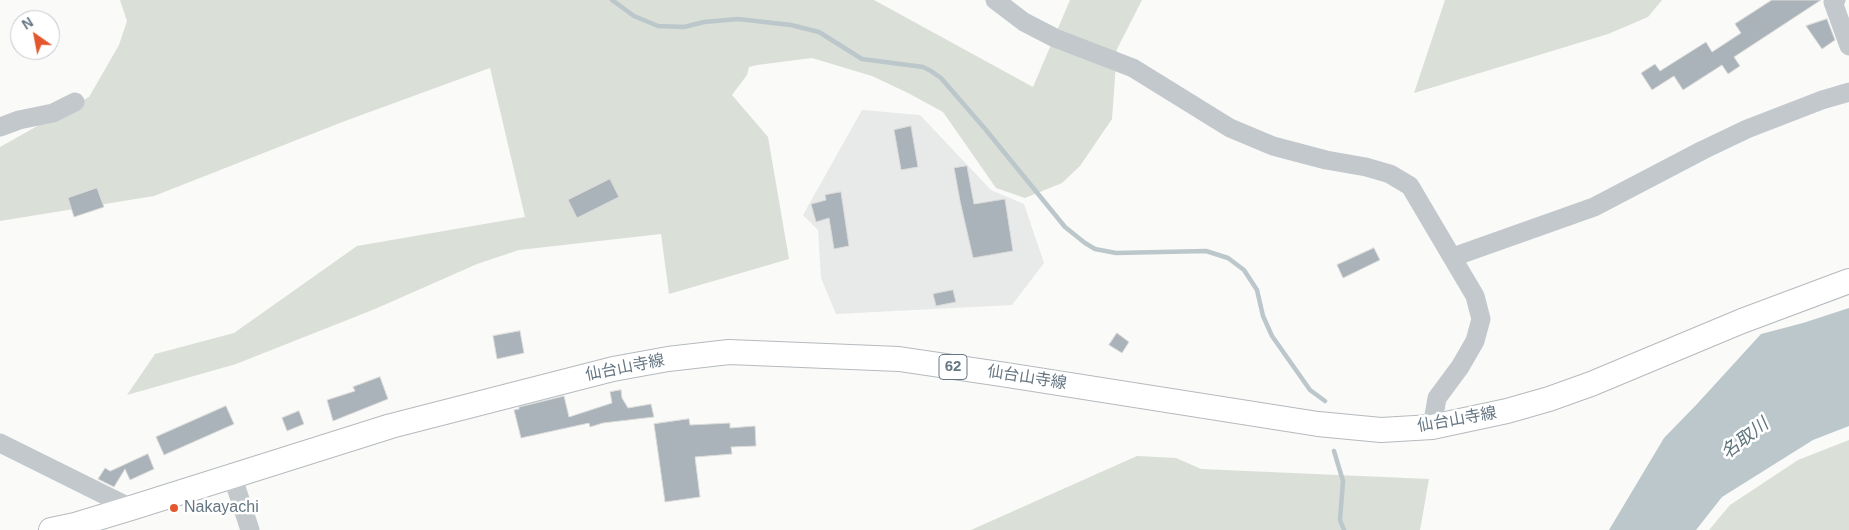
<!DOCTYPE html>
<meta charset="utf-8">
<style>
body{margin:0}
#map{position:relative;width:1849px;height:530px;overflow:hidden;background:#fafaf8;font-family:Helvetica,sans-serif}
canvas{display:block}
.north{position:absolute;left:10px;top:10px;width:50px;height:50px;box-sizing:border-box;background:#fff;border:1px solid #c1c8cd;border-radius:50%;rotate:327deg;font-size:14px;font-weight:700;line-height:20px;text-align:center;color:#657683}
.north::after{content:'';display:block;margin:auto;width:18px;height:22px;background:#e4572e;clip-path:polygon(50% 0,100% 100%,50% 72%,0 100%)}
</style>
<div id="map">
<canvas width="1849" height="530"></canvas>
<div class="north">N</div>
</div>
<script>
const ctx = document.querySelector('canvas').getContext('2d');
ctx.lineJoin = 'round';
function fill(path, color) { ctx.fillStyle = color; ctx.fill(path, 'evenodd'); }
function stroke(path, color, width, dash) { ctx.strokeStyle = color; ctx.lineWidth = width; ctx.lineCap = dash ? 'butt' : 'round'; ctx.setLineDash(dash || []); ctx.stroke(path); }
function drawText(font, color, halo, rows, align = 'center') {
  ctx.font = font + ' Helvetica,"Noto Sans JP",sans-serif'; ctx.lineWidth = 5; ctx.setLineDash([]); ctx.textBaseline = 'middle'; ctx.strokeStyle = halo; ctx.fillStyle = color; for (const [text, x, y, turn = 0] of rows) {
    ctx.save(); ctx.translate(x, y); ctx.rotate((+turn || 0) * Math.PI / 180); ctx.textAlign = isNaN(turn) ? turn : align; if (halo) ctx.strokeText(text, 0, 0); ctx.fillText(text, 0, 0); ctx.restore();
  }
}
fill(new Path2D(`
 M 862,110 L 920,115 L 991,190 L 1024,204 L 1044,263 L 1012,305 L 836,314 L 821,278 L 818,230 L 803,215 Z`), '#e8e9e9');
fill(new Path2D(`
 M 120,0 L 874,0 L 1033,87 L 1070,0 L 1142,0 L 1117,49 L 1112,119 L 1080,166 L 1062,183 L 1025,198 L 996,188 L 943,112 L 908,93 L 872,76 L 812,58 L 757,65 L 749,67 L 747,75 L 732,95 L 768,137 L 789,259 L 669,294 L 661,234 L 519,250 L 477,264 L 375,309 L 236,364 L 127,395 L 155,354 L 234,333 L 357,246 L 525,217 L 490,68 L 345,121 L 154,196 L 0,221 L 0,147 L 89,97 L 119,45 L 127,21 Z
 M 1445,0 L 1662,0 L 1648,17 L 1608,34 L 1414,93 Z
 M 1849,440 L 1849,530 L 1709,530 L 1730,505 L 1798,460 Z
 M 1137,456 L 1176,458 L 1201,469 L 1429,479 L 1420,530 L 971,530 Z`), '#dadfd7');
fill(new Path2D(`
 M 1849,308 L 1849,426 L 1813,440 L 1722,497 L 1696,530 L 1609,530 L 1664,438 L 1697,404 L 1761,334 L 1803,323 Z`), '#bbc7cb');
stroke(new Path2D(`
 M 612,0 L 634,16 L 658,26 L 684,27 L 704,22 L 738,19 L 791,25 L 819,32 L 862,59 L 923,67 L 931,71 L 941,78 L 986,130 L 1065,227 L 1085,243 L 1095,249 L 1116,253 L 1206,251 L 1228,258 L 1244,270 L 1257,290 L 1263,316 L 1272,336 L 1310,390 L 1325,401
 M 1334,451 L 1343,481 L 1340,520 L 1344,530`), '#bbc7cb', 4.5);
const building = new Path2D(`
 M 1772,0 L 1821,0 L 1734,57 L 1740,66 L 1728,74 L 1722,65 L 1683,90 L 1674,76 L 1652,90 L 1641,73 L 1655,64 L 1660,71 L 1706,42 L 1712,52 L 1741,33 L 1735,24 Z
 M 1827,19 L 1835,40 L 1822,49 L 1806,26 Z
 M 911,126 L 918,167 L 901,170 L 894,130 Z
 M 967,166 L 974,204 L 1005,199 L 1013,251 L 973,258 L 960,201 L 954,168 Z
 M 610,179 L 619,197 L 577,218 L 568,200 Z
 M 97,188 L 104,207 L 74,217 L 68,198 Z
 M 841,192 L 849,246 L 834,249 L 829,218 L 816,222 L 811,204 L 826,200 L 825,195 Z
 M 1374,248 L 1380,260 L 1343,278 L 1337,265 Z
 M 953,290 L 956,302 L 936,306 L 933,294 Z
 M 520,331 L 524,353 L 497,359 L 493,336 Z
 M 1117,333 L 1129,342 L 1122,353 L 1109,345 Z
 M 380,377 L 388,399 L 333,421 L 327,400 L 355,391 L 353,387 Z
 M 621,390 L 622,398 L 628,408 L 651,404 L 654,417 L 603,423 L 590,427 L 589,423 L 521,438 L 514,410 L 519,409 L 519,407 L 564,396 L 569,417 L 612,403 L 610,392 Z
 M 226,406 L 234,424 L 164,455 L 156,437 Z
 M 299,411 L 304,424 L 287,431 L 282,418 Z
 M 689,419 L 690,425 L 730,423 L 730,428 L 755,426 L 756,446 L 731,447 L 732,454 L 695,457 L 700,497 L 665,502 L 654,424 Z
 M 148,454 L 154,469 L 130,480 L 125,469 L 114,487 L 98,479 L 105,468 L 110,471 Z`);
fill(building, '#aab3b9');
stroke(building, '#dcdcda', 1);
const major = new Path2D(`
 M 51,530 L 75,525 L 131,508 L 391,426 L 613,369 L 668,359 L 729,352 L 899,359 L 1007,375 L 1318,424 L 1381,430 L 1432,427 L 1507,411 L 1549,399 L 1591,384 L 1742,321 L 1849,281`);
stroke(major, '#b5babe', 26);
stroke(new Path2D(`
 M 995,0 L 1024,22 L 1055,38 L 1133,68 L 1230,128 L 1273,146 L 1326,160 L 1366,167 L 1390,174 L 1410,186 L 1475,296 L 1481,319 L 1475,341 L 1460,367 L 1437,398 L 1432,427
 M 1836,0 L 1833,2 L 1849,46
 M 0,127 L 19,120 L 53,113 L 75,102
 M 1453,257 L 1594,207 L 1703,150 L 1747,129 L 1822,100 L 1849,92
 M 0,443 L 131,508
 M 232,475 L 250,530`), '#c3c8cc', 19);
stroke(major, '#fff', 24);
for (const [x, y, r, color] of [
 [174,508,5,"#e4572e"]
]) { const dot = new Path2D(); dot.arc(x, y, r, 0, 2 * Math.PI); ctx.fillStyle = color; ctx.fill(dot); stroke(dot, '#fff', 2); }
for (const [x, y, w] of [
 [953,367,28]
]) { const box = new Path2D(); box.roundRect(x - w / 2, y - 12.5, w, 25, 4); ctx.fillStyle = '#fff'; ctx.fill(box); stroke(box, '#657683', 1); }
drawText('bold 15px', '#657683', null, [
 ["62",953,367]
]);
drawText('16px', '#657683', '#fff', [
 ["仙台山寺線",625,368,-11],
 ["仙台山寺線",1027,378,9],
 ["仙台山寺線",1457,420,-10]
]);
drawText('16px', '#657683', '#fff', [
 ["Nakayachi",184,508]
], 'left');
drawText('italic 18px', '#60757c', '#fff', [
 ["名取川",1745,439,-38]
]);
</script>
